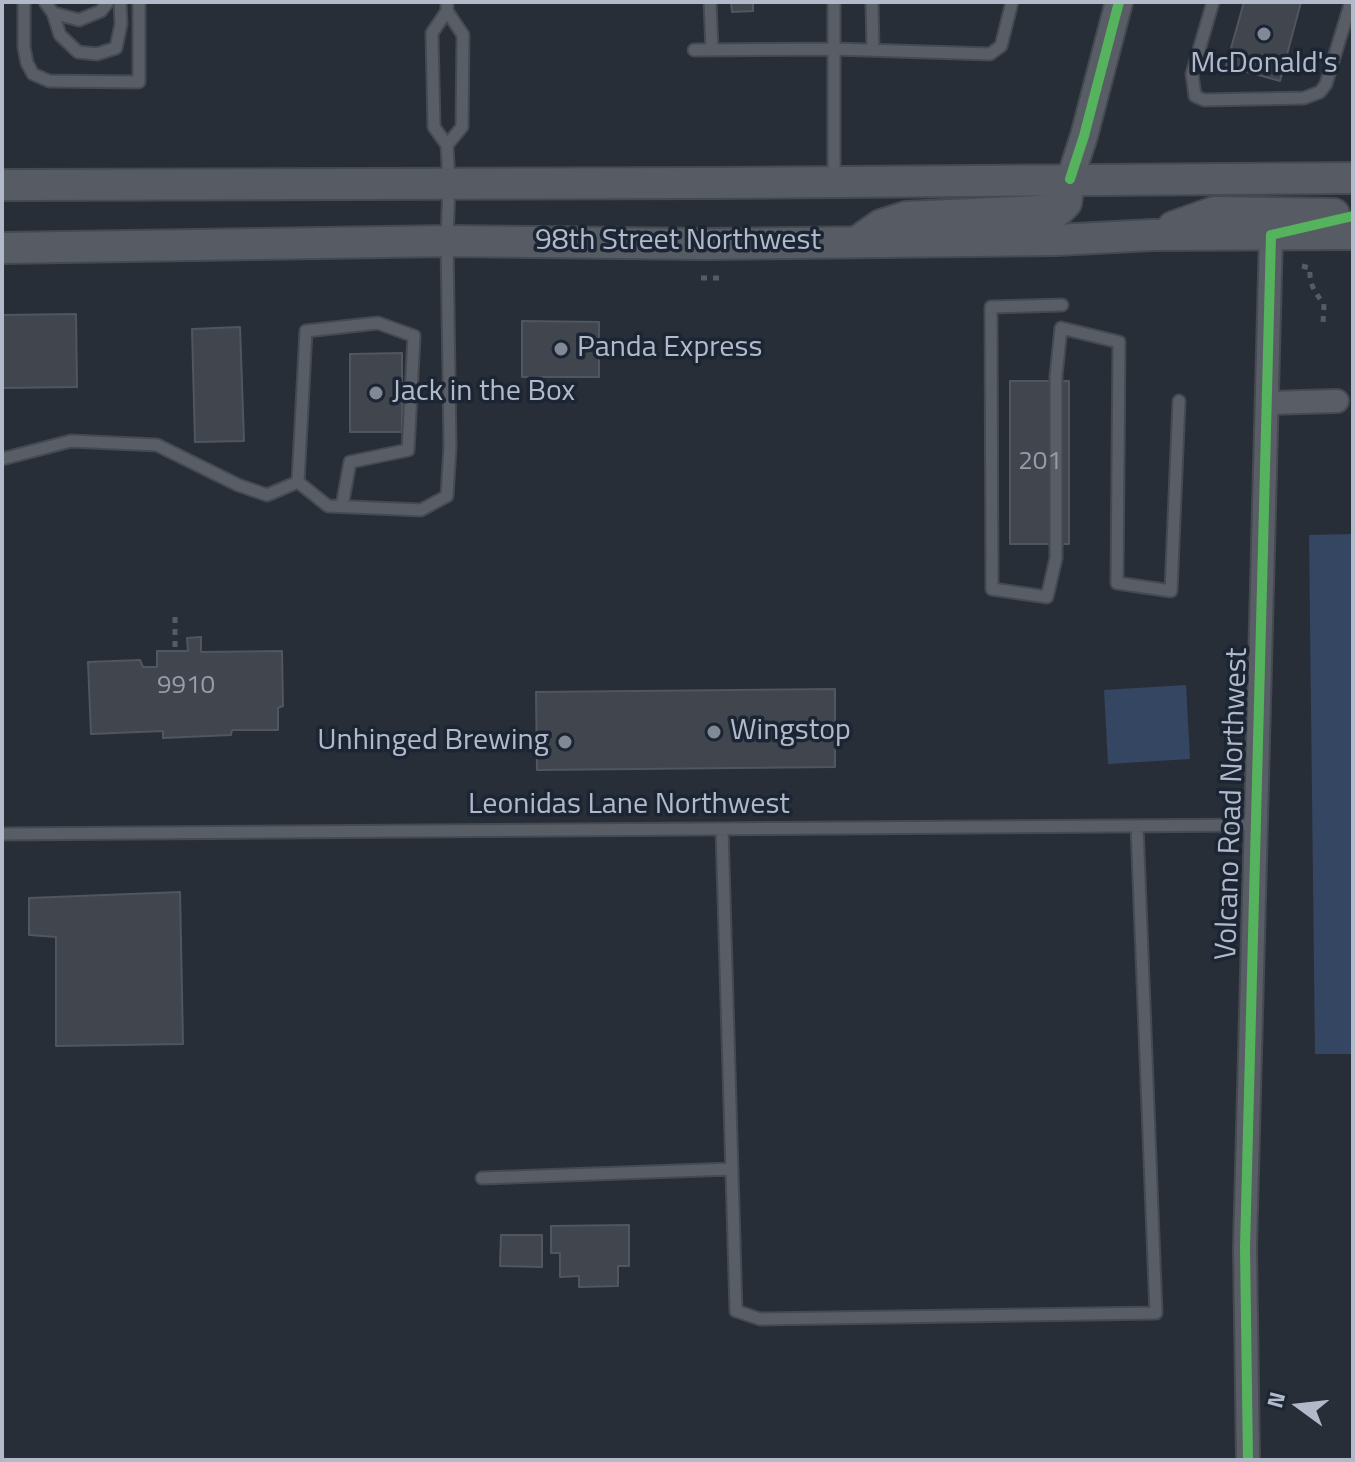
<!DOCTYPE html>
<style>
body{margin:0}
#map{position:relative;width:1355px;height:1462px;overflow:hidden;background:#282e38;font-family:"Titillium Web",sans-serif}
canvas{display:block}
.frame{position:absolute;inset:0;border:4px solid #b2bac9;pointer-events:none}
.north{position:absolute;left:1259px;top:1366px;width:80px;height:80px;-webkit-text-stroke:6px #1b2533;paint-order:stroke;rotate:285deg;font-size:22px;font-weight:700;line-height:32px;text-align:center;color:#b2bac9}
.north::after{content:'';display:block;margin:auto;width:28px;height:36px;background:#b2bac9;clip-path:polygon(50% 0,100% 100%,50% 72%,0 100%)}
</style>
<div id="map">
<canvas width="1355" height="1462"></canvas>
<div class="frame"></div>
<div class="north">N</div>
</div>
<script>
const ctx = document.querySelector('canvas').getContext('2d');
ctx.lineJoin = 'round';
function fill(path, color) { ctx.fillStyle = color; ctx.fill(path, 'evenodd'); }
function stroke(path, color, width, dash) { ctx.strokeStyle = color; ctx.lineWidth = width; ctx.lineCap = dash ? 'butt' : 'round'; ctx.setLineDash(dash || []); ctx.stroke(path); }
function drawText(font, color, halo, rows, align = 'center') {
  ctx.font = font + ' "Titillium Web",sans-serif'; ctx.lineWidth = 7; ctx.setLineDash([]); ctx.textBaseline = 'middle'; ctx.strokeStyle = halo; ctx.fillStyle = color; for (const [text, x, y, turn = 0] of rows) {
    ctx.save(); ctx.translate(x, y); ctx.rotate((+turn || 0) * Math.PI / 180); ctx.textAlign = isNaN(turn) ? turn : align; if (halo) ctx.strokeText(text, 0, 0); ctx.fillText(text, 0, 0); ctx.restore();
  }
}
fill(new Path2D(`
 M 1353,534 L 1353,1054 L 1315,1054 L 1309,535 Z
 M 1186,685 L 1190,759 L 1108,764 L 1104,690 Z`), '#344662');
const building = new Path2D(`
 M 731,2 L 753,2 L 753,11 L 732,12 Z
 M 1244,2 L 1301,2 L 1280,81 L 1226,66 Z
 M 76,314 L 77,387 L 2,388 L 2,315 Z
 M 522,321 L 599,322 L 599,377 L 522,377 Z
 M 240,327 L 244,441 L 195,442 L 192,329 Z
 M 402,353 L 402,432 L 350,432 L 350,354 Z
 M 1010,381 L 1069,381 L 1069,544 L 1010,544 Z
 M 201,637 L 201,652 L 282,651 L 283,706 L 278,708 L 278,730 L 232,730 L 231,735 L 163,738 L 163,731 L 91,734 L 88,662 L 140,660 L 143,667 L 157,667 L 157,651 L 188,651 L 187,638 Z
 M 835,689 L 835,767 L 537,770 L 536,692 Z
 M 180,892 L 183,1044 L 56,1046 L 56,937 L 29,935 L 29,898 Z
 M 629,1225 L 629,1266 L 618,1266 L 618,1286 L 579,1287 L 579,1276 L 560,1277 L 560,1253 L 551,1253 L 551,1226 Z
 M 501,1235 L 542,1235 L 542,1267 L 500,1266 Z`);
fill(building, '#40454e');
stroke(building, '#50565f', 2);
const service = new Path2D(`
 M 24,2 L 24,47 L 27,63 L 33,74 L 49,81 L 139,82 L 139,2
 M 45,2 L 53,13 L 60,35 L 78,52 L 97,54 L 116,48 L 121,24 L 120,2
 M 710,2 L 712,50
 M 834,2 L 834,181
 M 872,2 L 873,50
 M 1213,2 L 1192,74 L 1195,96 L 1204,100 L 1304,98 L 1320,92 L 1326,84 L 1351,2
 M 53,13 L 79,20 L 101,11 L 108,2
 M 694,50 L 834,49 L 990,54 L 1001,46 L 1012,2
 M 447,145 L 462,127 L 463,35 L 447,11 L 447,2
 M 1062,305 L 991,307 L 992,589 L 1047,597 L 1056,558 L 1056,376 L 1061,328 L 1119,342 L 1117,583 L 1171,591 L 1179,401
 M 2,459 L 71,441 L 157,445 L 238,485 L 267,495 L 298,482 L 328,506 L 421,510 L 447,496 L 450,447 L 447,241 L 449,184 L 447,145 L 434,127 L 432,33 L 447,11
 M 298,482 L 306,331 L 378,323 L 414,336 L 408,450 L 350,462 L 342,506
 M 722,829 L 736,1311 L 760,1319 L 1156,1313 L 1137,826
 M 2,834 L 1256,825
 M 482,1178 L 732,1169`);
const minor = new Path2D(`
 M 1268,403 L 1337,401
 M 1248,1460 L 1245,1248 L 1271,235 L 1286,231`);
const tertiary = new Path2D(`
 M 1070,179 L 1084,136 L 1119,2`);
const secondary = new Path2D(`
 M 2,185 L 714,183 L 1353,178
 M 1173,227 L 1215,212 L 1334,214
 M 861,239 L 881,225 L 906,217 L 1059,210 L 1066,203 L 1070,179
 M 2,248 L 447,241 L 706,244 L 1057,240 L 1152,235 L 1353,234`);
stroke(service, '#454950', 15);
stroke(minor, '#454950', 26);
stroke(tertiary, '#454950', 30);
stroke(secondary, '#454950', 34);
stroke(new Path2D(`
 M 1302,266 L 1310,268 C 1309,284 1314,291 1324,304 L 1323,323
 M 701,278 L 721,278
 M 175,647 L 175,617`), '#565c63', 5, [6, 6]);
stroke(service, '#595d65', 11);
stroke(minor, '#595d65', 22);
stroke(tertiary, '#595d65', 26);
stroke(secondary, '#575c64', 30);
stroke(new Path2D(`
 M 1070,179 L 1084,136 L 1119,2
 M 1248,1460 L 1245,1248 L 1271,235 L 1353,216`), '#56b35d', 10);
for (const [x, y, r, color] of [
 [1264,34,8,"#828996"],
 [561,349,8,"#828996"],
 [376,393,8,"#828996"],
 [714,732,8,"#828996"],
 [565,742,8,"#828996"]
]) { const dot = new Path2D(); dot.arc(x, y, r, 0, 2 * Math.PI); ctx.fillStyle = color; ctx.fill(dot); stroke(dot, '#1b2533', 3); }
drawText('26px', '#969daa', null, [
 ["201",1040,463],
 ["9910",186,687]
]);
drawText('30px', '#b2bac9', '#1b2533', [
 ["McDonald's",1264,65,"center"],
 ["Panda Express",577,349],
 ["Jack in the Box",392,393],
 ["Wingstop",730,732],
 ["Unhinged Brewing",549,742,"right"]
], 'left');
drawText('30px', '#b2bac9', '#1b2533', [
 ["98th Street Northwest",678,242],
 ["Volcano Road Northwest",1233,804,-88],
 ["Leonidas Lane Northwest",629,806]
]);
</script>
